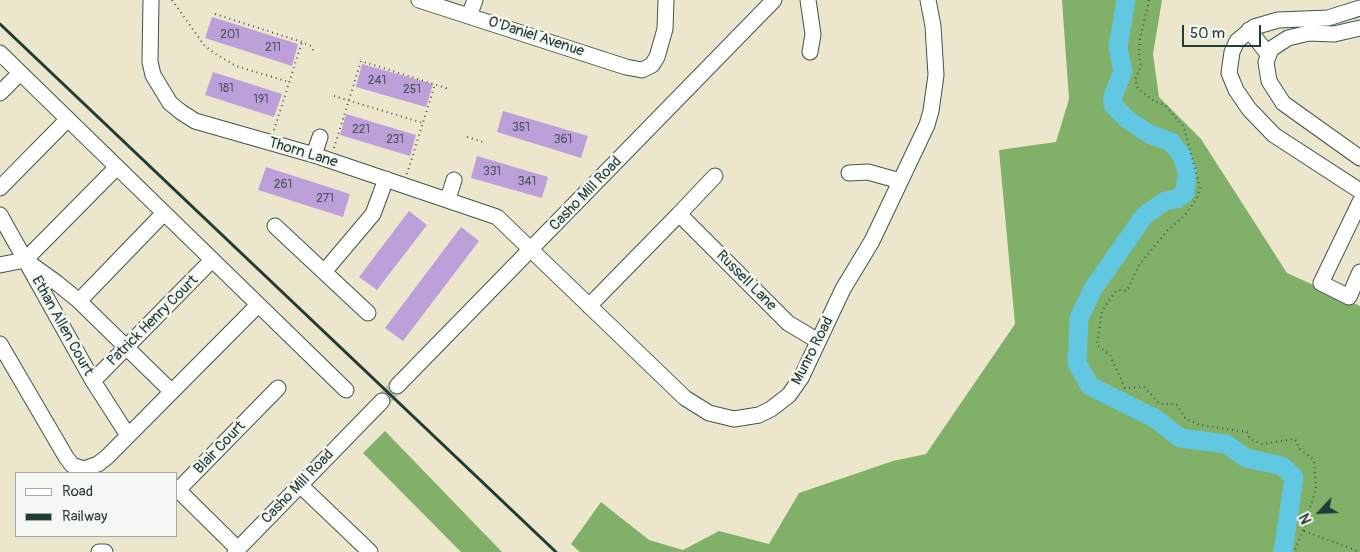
<!DOCTYPE html>
<html>
<head>
<meta charset="utf-8">
<style>
	body { margin:0 }
	#map { position:relative; width:1360px; height:552px; overflow:hidden; background:#ece7cc; font-family:Pangolin,sans-serif }
	canvas { display:block }
	.legend { position:absolute; left:15px; top:472px; width:162px; height:65px; box-sizing:border-box; background:#f6f6f2; border:1px solid #a0aca6; margin:0; padding:6px 9px; list-style:none; font-size:15px; color:#1f3d34 }
	.legend li { display:flex; align-items:center; gap:10px; height:25px }
	.legend b { width:25px; border:1px solid #a0aca6 }
	.north { position:absolute; left:1295px; top:487px; width:50px; height:50px; -webkit-text-stroke:4px #f6f6f2; paint-order:stroke; rotate:245deg; font-size:14px; font-weight:700; line-height:20px; text-align:center; color:#1f3d34 }
	.north::after { content:''; display:block; margin:auto; width:18px; height:22px; background:#1f3d34; clip-path:polygon(50% 0,100% 100%,50% 72%,0 100%) }
	.scale { position:absolute; left:1182px; top:25px; width:79px; height:22px; box-sizing:border-box; border:2px solid #1f3d34; border-top:0; padding-left:6px; font-size:15px; line-height:18px; white-space:nowrap; color:#1f3d34; -webkit-text-stroke:4px #f6f6f2; paint-order:stroke }
</style>
</head>
<body>
<div id="map">
<canvas width="1360" height="552"></canvas>
<ul class="legend">
<li><b style="height:6px;background:#fff"></b>Road</li>
<li><b style="height:6px;background:#1f3d34"></b>Railway</li>
</ul>
<div class="north">N</div>
<div class="scale">50 m</div>
</div>
<script>
const ctx = document.querySelector('canvas').getContext('2d');
ctx.lineJoin = 'round';
function fill(path, color) { ctx.fillStyle = color; ctx.fill(path, 'evenodd'); }
const toPath = rows => new Path2D(rows.map(r => 'M' + r).join(''));
function trace(path, color, width, dash) { ctx.strokeStyle = color; ctx.lineWidth = width; ctx.lineCap = dash ? 'butt' : 'round'; ctx.setLineDash(dash || []); ctx.stroke(path); }
function label(font, color, halo, rows, align = 'center') {
  ctx.font = font + ' Pangolin,sans-serif'; ctx.lineWidth = 5; ctx.setLineDash([]); ctx.textBaseline = 'middle'; ctx.strokeStyle = halo; ctx.fillStyle = color; for (const [text, x, y, turn = 0] of rows) {
    ctx.save(); ctx.translate(x, y); ctx.rotate((+turn || 0) * Math.PI / 180); ctx.textAlign = isNaN(turn) ? turn : align; if (halo) ctx.strokeText(text, 0, 0); ctx.fillText(text, 0, 0); ctx.restore();
  }
}
fill(toPath([
	[1062,0,1162,0,1153,54,1159,97,1201,139,1287,273,1360,306,1360,552,580,552,571,544,601,502,649,540,683,550,719,531,769,544,799,493,893,461,926,454,1015,324,999,150,1056,142,1069,99],
	[385,431,502,552,461,552,363,453]
]), '#81b068');
trace(toPath([
	[1126,0,1118,47,1123,71,1113,96,1113,105,1127,119,1149,134,1171,142,1182,156,1187,172,1185,193,1176,199,1165,201,1144,216,1093,289,1079,318,1077,363,1090,386,1156,419,1180,438,1226,444,1246,458,1282,466,1294,477,1283,552]
]), '#62c7e0', 19);
fill(toPath([
	[212,17,298,44,292,66,205,38],
	[362,64,433,84,426,107,356,87],
	[213,72,282,94,274,117,205,95],
	[503,111,588,136,581,158,497,132],
	[346,114,416,135,410,156,340,135],
	[477,156,548,177,542,198,471,178],
	[266,167,350,194,343,217,258,190],
	[409,211,427,225,377,290,359,277],
	[461,227,479,241,403,341,385,328]
]), '#bd9fd9');
trace(toPath([
	[382,401,397,386]
]), '#c3c5ae', 15, [15, 8]);
const minor = toPath([
	[151,0,150,62,153,75,170,103,181,112,195,121,314,155,497,217,685,398,709,413,734,419,759,415,771,409,789,395,801,378,843,289,872,241,927,125,931,111,936,75,933,26,928,0],
	[419,0,626,67,642,70,652,65,657,57,665,29,666,0],
	[808,0,813,34,810,52],
	[1360,8,1328,18,1278,20,1254,27,1237,41,1232,52,1229,73,1236,90,1249,109,1274,135,1360,191],
	[469,16,475,0],
	[1360,28,1334,34,1309,33,1288,38,1271,49,1266,62,1269,81,1283,103,1360,158],
	[1249,30,1268,54],
	[0,53,346,390],
	[0,93,20,73],
	[314,155,320,137],
	[849,173,868,172,900,181],
	[0,188,68,119],
	[448,199,454,180],
	[1360,202,1321,283,1349,297,1360,272],
	[679,214,715,176],
	[0,215,93,381,127,434],
	[275,226,368,313],
	[25,260,117,167],
	[0,265,25,260,57,283,79,301,171,391],
	[324,272,373,214,386,179],
	[79,301,164,213],
	[589,306,679,214,788,323,818,341],
	[0,344,66,457,72,465,84,469,98,464,107,457,258,305],
	[93,381,212,260],
	[397,386,774,0],
	[300,485,370,552],
	[238,549,178,490,278,388],
	[99,552,105,552],
	[235,552,382,401]
]);
trace(minor, '#3e564b', 17);
trace(toPath([
	[172,0,204,45,214,53,236,66,289,82],
	[1149,0,1140,39,1139,57,1141,66,1135,80,1138,89,1154,101,1165,105,1184,127,1200,188,1197,198,1185,215,1168,230,1139,265,1129,287,1126,291,1119,290,1115,292,1102,311,1097,345,1110,355,1125,388,1144,387,1160,404,1176,404,1186,419,1200,425,1247,432,1250,439,1262,444,1295,439,1300,449,1314,460,1316,488,1305,526,1294,552],
	[215,14,302,42,311,46,315,54],
	[334,96,423,123],
	[274,130,302,42],
	[467,137,483,142],
	[334,148,361,61,446,88,446,91],
	[407,174,435,84],
	[1304,531,1360,552]
]), '#3e564b', 2, [1, 4]);
trace(minor, '#fff', 15);
trace(toPath([
	[0,24,556,552]
]), '#1f3d34', 3);
label('12px', '#46565d', null, [
	["201",230,35],
	["211",273,48],
	["241",377,81],
	["181",226,89],
	["251",412,90],
	["191",261,100],
	["351",521,128],
	["221",361,130],
	["231",395,140],
	["361",563,140],
	["331",492,172],
	["341",527,182],
	["261",283,185],
	["271",325,199]
]);
label('15px', '#1f3d34', '#f6f6f2', [
	["O'Daniel Avenue",536,37,18],
	["Thorn Lane",303,153,17],
	["Casho Mill Road",586,194,-46],
	["Russell Lane",746,281,45],
	["Patrick Henry Court",153,321,-45],
	["Ethan Allen Court",62,326,61],
	["Munro Road",813,351,-63],
	["Blair Court",220,448,-46],
	["Casho Mill Road",298,487,-46]
]);
</script>
</body>
</html>
